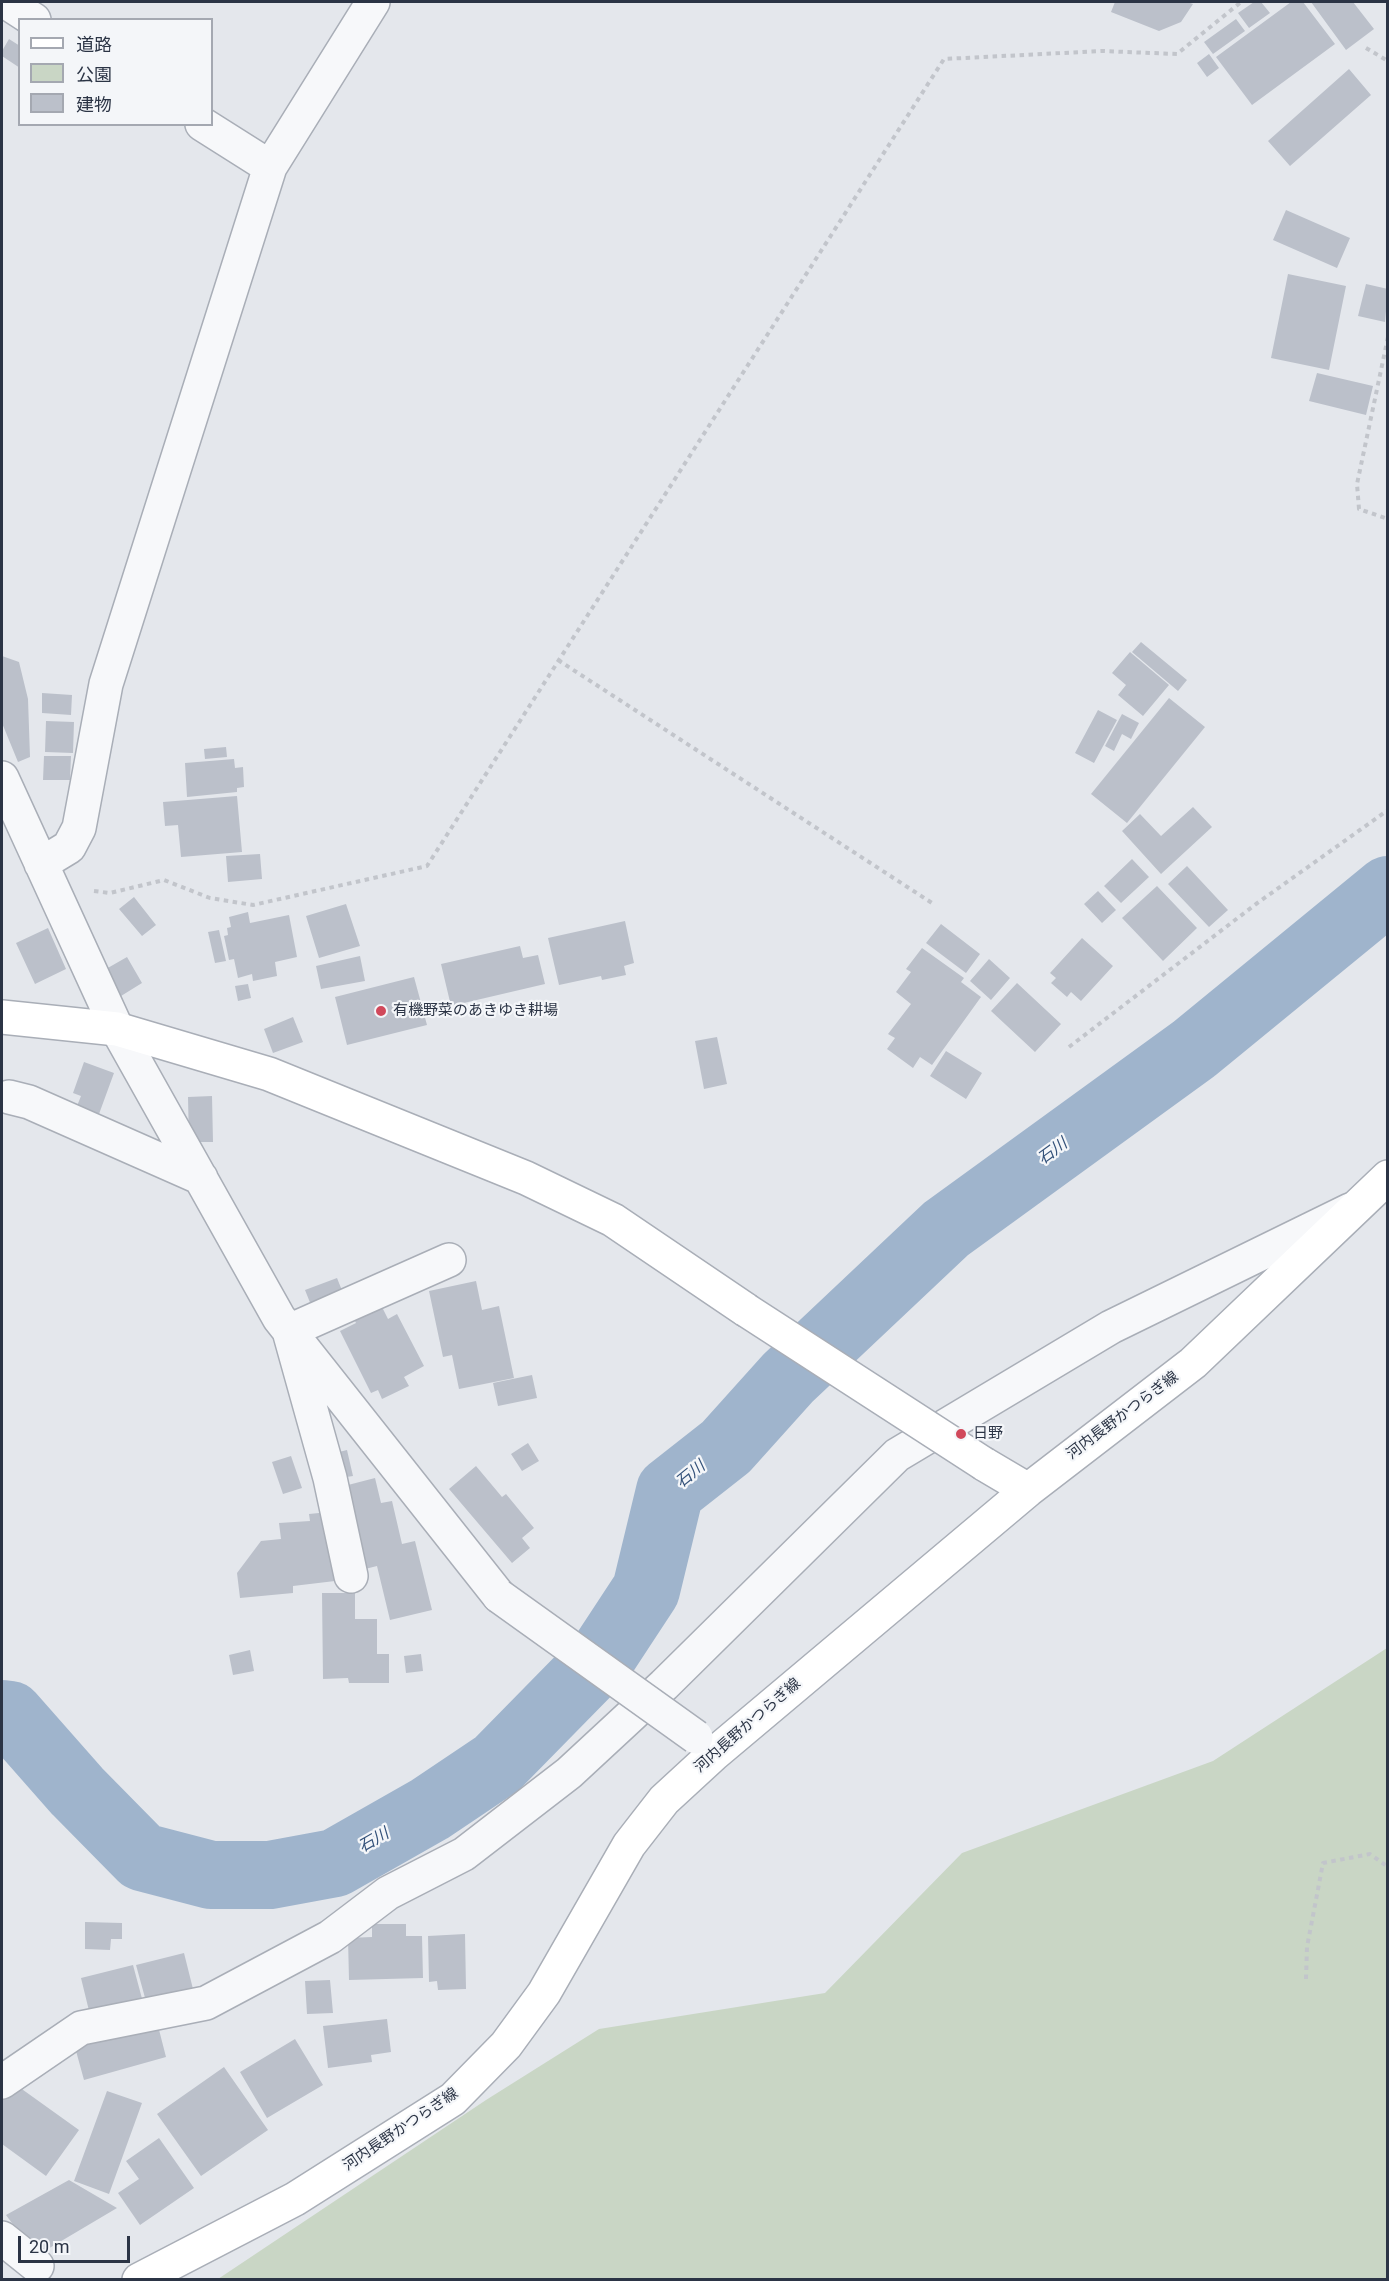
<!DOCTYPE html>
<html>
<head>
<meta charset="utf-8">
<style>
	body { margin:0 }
	#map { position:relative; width:1389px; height:2281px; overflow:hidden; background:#e4e7ec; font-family:Roboto,"Noto Sans JP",sans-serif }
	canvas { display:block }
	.frame { position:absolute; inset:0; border:3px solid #2b3445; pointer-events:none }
	.legend { position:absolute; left:18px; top:18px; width:195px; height:108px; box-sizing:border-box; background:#f4f6f9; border:2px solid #a4a8b1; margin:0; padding:8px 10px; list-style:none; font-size:18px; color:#2b3445 }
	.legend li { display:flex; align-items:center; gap:12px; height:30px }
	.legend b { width:30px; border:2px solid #a4a8b1 }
	.scale { position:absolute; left:18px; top:2236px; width:112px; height:27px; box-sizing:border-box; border:3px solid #2b3445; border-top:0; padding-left:8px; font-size:18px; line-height:21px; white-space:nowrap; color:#2b3445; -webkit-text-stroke:4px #f4f6f9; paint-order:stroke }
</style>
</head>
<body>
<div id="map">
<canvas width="1389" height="2281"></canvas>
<div class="frame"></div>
<ul class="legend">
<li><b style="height:8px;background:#fff"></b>道路</li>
<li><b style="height:16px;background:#c9d6c5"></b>公園</li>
<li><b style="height:16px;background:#bbc0ca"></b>建物</li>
</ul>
<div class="scale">20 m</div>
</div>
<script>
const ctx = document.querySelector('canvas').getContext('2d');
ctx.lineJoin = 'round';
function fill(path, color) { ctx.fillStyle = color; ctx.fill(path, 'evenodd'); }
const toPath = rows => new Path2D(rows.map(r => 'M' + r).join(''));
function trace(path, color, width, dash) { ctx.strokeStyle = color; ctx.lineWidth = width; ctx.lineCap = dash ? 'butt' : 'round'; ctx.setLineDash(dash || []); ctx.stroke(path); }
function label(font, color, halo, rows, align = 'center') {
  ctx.font = font + ' Roboto,"Noto Sans JP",sans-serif'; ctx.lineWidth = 4.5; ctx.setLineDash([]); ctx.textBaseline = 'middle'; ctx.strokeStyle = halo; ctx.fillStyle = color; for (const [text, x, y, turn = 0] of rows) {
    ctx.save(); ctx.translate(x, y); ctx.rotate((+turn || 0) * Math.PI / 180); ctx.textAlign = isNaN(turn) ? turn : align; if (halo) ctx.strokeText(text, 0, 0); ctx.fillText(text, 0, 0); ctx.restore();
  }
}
fill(toPath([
	[1387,1648,1387,2279,218,2279,486,2100,599,2029,825,1993,962,1853,1213,1761]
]), '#c9d6c5');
trace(toPath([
	[2,1714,10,1715,77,1791,142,1857,211,1875,270,1875,335,1863,430,1809,497,1764,602,1657,646,1590,670,1491,726,1447,788,1378,946,1229,1194,1049,1388,890]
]), '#9fb4cc', 68);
fill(toPath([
	[1115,2,1187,2,1193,4,1181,22,1159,31,1111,12],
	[1254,2,1261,2,1270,13,1249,28,1238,13],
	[1291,2,1303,2,1335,44,1252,105,1216,57],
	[1311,2,1353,2,1374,29,1346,50],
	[1236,19,1245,31,1213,54,1204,42],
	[9,39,20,46,20,68,2,56,2,51],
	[1209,54,1219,68,1207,77,1197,63],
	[1349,69,1371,95,1290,166,1268,141],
	[1286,210,1350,238,1337,268,1273,240],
	[1288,274,1346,286,1329,370,1271,358],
	[1366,284,1388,289,1385,322,1358,316],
	[1317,373,1373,386,1366,415,1309,401],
	[1141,642,1187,680,1178,691,1132,652],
	[1130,652,1169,685,1143,716,1118,695,1126,685,1112,673],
	[2,656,19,662,28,699,30,757,18,762,2,723],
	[42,693,72,695,71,715,42,713],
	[1169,698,1205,727,1127,823,1091,794],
	[1098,710,1117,720,1094,763,1075,753],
	[1122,714,1139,723,1131,739,1122,734,1114,751,1105,746],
	[46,721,74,722,73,753,45,752],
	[226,747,227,757,205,759,204,749],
	[44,756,71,756,70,780,43,780],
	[234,759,235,768,243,767,244,787,237,788,237,792,187,797,185,763],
	[237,796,242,852,181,857,178,825,165,826,163,802],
	[1193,807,1212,827,1161,874,1122,831,1140,814,1161,836],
	[260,854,262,879,228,882,226,856],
	[1132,859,1149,877,1121,903,1104,886],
	[1187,866,1228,910,1209,927,1168,884],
	[1157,886,1197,928,1163,961,1122,918],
	[1098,891,1116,910,1102,923,1084,904],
	[134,897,156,925,142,936,119,909],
	[346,904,360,946,319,958,306,916],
	[248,912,250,923,289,915,297,957,275,962,277,976,253,981,252,974,238,978,234,959,229,960,224,936,228,935,227,928,231,927,229,917],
	[625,921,634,963,624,966,626,975,602,980,601,976,559,985,548,938],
	[941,924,980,954,966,973,926,943],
	[48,928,66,969,35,984,16,943],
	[219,930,226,961,215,963,208,932],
	[1082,938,1113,966,1081,1001,1071,992,1067,997,1051,983,1056,978,1050,973],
	[520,946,523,958,538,955,545,984,451,1006,441,964],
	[922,948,964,978,961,982,981,997,932,1065,920,1057,913,1068,887,1049,895,1038,888,1034,911,1004,896,992,911,972,906,969],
	[360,956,365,981,321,989,316,966],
	[127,957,142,983,121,996,106,969],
	[989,959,1010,978,991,1000,970,981],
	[414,977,427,1025,347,1045,335,997],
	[1017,983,1061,1024,1035,1052,991,1011],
	[248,984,251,998,238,1001,235,986],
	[293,1017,303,1042,273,1053,264,1029],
	[717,1037,727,1084,704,1089,695,1041],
	[946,1051,982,1073,966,1099,930,1076],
	[84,1062,114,1073,99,1114,77,1106,81,1096,73,1093],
	[212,1096,213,1142,189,1142,188,1097],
	[337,1278,343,1293,311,1305,305,1290],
	[476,1281,482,1310,499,1306,514,1378,459,1389,452,1355,443,1357,429,1291],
	[379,1301,388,1319,397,1314,424,1366,404,1377,409,1386,382,1399,378,1390,371,1393,340,1331,356,1323,352,1315],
	[532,1375,537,1398,498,1406,493,1383],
	[528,1443,539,1461,522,1471,511,1454],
	[347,1450,353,1476,340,1478,335,1453],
	[291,1456,302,1488,283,1494,272,1462],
	[476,1466,502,1497,506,1494,534,1528,522,1538,530,1548,512,1563,449,1489],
	[375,1478,381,1503,392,1501,402,1544,415,1541,432,1610,390,1620,377,1566,365,1569,351,1512,355,1511,348,1485],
	[329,1512,335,1581,293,1586,293,1593,240,1598,237,1573,261,1541,281,1539,279,1523,310,1521,309,1514],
	[322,1593,355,1593,355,1619,377,1619,377,1654,389,1654,389,1683,349,1683,348,1678,323,1679],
	[250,1650,254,1671,233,1675,229,1655],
	[421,1654,423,1671,406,1673,404,1656],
	[85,1922,122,1923,122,1939,111,1939,110,1950,85,1949],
	[372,1924,406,1924,406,1936,422,1936,423,1978,349,1980,348,1938,372,1937],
	[465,1934,466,1989,438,1990,437,1981,429,1982,428,1936],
	[184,1953,194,1993,147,2005,136,1965],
	[133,1965,144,2006,91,2019,81,1978],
	[330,1980,333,2013,307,2014,305,1981],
	[156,2018,166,2057,84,2080,73,2040],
	[387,2019,391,2052,371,2055,372,2062,328,2068,323,2026],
	[295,2039,323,2085,267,2118,240,2072],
	[224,2067,268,2130,201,2176,157,2114],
	[12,2082,79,2130,46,2176,2,2144,2,2096],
	[107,2091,142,2103,109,2194,74,2181],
	[159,2138,194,2188,140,2225,118,2193,139,2179,126,2161],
	[69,2180,117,2208,36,2256,6,2215]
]), '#bbc0ca');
const street = toPath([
	[6,2,34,20],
	[202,124,270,167],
	[2,778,117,1029,279,1318,499,1596],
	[41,864,69,847,79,828,106,684,270,167,373,2],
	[9,1097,29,1102,201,1178],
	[351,1576,330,1478,289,1331,449,1260],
	[2,2082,81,2028,206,2003,330,1937,388,1893,464,1854,569,1773,664,1685,897,1455,1111,1327,1350,1210],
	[2,2238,37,2266]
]);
const secondary = toPath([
	[2,1017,117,1029,269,1074,526,1178,613,1220,746,1310],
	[984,1464,1028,1490],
	[139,2280,295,2199,453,2099,506,2045,544,1993,629,1845,664,1800,714,1754,1028,1490,1193,1363,1388,1177]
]);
trace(street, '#a9aeb7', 36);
trace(secondary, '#a9aeb7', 36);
trace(toPath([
	[1366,48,1388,61],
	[1388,337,1357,484,1359,509,1388,519],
	[558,660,932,903],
	[94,891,110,893,164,880,210,898,253,905,427,866,944,59,1102,51,1177,54,1241,2],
	[1069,1047,1256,904,1388,810],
	[1306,1979,1307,1947,1323,1863,1370,1854,1388,1867]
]), '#c2c5cb', 4, [4.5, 4.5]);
trace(street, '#f7f8fa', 33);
trace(secondary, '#fff', 33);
const streetBridge = toPath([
	[499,1596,696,1737]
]);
const secondaryBridge = toPath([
	[746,1310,984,1464]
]);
trace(streetBridge, '#a9aeb7', 36, []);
trace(secondaryBridge, '#a9aeb7', 36, []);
trace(streetBridge, '#f7f8fa', 33);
trace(secondaryBridge, '#fff', 33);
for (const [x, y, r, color] of [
	[381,1011,6,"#d1495b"],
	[961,1434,6,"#d1495b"]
]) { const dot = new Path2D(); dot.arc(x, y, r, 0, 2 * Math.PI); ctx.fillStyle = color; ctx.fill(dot); trace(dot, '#f4f6f9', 2); }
label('15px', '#2b3445', '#f4f6f9', [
	["有機野菜のあきゆき耕場",393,1011],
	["日野",973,1434]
], 'left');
label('15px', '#2b3445', '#f4f6f9', [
	["河内長野かつらぎ線",1123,1416,-37],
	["河内長野かつらぎ線",748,1726,-41],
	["河内長野かつらぎ線",401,2130,-34]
]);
label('italic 16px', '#34527a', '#f4f6f9', [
	["石川",1053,1152,-36],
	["石川",691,1475,-39],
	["石川",374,1841,-30]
]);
</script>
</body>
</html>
